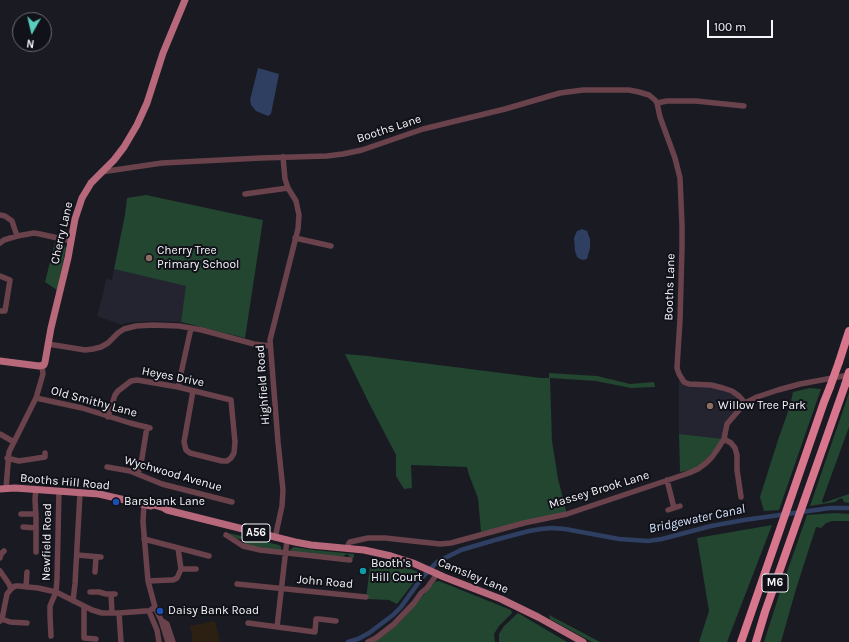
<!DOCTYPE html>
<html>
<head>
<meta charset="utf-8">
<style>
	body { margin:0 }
	#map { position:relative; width:849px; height:642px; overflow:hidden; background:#1a1a22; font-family:Karla,sans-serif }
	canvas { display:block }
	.north { position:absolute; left:12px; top:12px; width:40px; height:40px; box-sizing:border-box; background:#111119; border:1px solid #6c6c73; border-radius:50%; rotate:188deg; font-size:11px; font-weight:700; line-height:16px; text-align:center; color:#f4f4f9 }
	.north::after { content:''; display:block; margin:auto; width:14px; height:18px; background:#59cebf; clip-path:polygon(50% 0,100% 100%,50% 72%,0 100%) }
	.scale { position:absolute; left:707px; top:20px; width:66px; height:18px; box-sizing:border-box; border:2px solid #f4f4f9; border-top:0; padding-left:5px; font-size:12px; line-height:14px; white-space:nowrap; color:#f4f4f9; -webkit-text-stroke:3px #111119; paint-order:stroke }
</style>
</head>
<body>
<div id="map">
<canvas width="849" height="642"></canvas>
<div class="north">N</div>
<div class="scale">100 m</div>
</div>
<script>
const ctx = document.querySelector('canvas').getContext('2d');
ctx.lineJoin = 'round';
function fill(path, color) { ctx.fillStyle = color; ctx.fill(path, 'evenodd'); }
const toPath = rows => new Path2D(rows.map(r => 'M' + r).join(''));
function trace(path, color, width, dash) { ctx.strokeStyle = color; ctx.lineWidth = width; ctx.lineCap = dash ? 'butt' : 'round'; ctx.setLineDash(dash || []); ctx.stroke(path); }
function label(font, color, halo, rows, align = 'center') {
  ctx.font = font + ' Karla,sans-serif'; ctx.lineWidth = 4; ctx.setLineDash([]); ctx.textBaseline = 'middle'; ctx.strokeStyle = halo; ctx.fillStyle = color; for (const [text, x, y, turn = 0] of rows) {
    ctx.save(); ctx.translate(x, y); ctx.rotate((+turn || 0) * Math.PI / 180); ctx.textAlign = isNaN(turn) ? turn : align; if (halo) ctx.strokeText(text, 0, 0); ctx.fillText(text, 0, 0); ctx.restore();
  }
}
fill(toPath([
	[146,195,187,286,181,322,153,321,134,322,125,323,122,325,97,316,103,294,106,279,112,280,125,215,127,198],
	[679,374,684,382,723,388,745,403,727,424,724,439,679,434]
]), '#242431');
fill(toPath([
	[215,621,220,642,193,642,190,626]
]), '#2c2012');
fill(toPath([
	[146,195,263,220,245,338,181,322,186,286,114,269,125,215,127,198],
	[55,242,64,245,66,248,57,290,45,282],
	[345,354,367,356,541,378,549,378,549,373,597,376,630,384,654,382,655,387,631,388,596,381,550,378,552,441,558,479,567,514,481,532,478,498,469,475,467,467,411,465,412,488,404,489,396,476,396,455,370,405],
	[810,388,821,389,779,510,764,511,760,497,778,440,790,406,793,392],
	[849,393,849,427,822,501,823,503,849,494,849,503,844,502,842,498,839,499,835,502,810,506],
	[679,434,724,439,698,469,680,472],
	[835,513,849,514,849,521,832,521,826,523,821,528,816,527,796,589,781,642,764,642,781,589,807,515],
	[772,525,727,642,699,642,709,611,697,538],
	[224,532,279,545,281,547,281,551,246,545,244,543,244,539,238,539],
	[294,547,314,550,354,554,354,558,352,558,349,557,349,555,346,554,344,556,341,557,290,552,291,549],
	[371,558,397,564,421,573,397,604,389,600,366,599],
	[439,581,511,610,512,613,499,626,494,634,495,642,374,642,389,631,399,623,435,582],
	[518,613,567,642,499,642,499,634,504,626],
	[549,615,600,642,592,642,550,619]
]), '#224630');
fill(toPath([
	[258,68,279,74,271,114,268,116,256,111,251,105,250,100],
	[582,229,587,231,590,239,590,248,587,259,583,260,580,259,577,257,575,251,574,238,577,231]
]), '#2e3f62');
trace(toPath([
	[348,642,358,639,369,633,393,615,401,607,421,579,437,562,461,550,495,540,529,531,541,529,552,528,565,529,619,539,648,541,662,539,711,526,744,520,830,508,849,508]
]), '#2e3f62', 4.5);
trace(toPath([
	[657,103,667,101,696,101,744,106],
	[101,172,162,163,261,158,327,156,343,154,362,150,423,129,505,109,560,93,583,90,629,90,639,92,649,95,655,100,657,103,660,117,675,158,680,178,682,225,682,247,680,320,678,351,677,368,679,374,684,382,689,384,711,385,723,388,732,391,739,396,745,403],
	[245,194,288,188],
	[0,215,5,216,12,221,17,236],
	[295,238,331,246],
	[0,243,4,240,17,236,34,233,40,234,71,241],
	[0,276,10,280,5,311,0,311],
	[48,344,85,350,93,349,101,347,108,343,118,333,124,329,136,326,153,325,179,326,202,330,254,344,270,346],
	[178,387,191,328],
	[36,398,82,408,130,423,150,428],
	[108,417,115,395,118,391,131,381,137,380,178,387,231,400,235,442,234,453,231,458,227,461,222,461,190,453,186,450,184,442,193,391],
	[0,434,14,442],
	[724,439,731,443,735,448,737,455,737,470,741,497],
	[7,458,19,461,45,457,45,453],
	[107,467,130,471,162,484,232,502],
	[138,474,142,458,147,427],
	[667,480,674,508],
	[6,488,9,452,36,398,43,374,42,366],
	[144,504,143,522,148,581,155,607,161,620,168,642],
	[668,510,680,506],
	[21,514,36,514],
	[23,527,36,528],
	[226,535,243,546,260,550,350,560],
	[275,538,282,506,283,490,278,442,270,340,298,229,299,215,296,201,288,188,285,179,283,157],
	[144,539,209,556],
	[347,548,349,543,350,542,368,538,385,538,440,544,451,543,524,523,567,514,689,473,698,469,706,463,712,457,717,450,724,439,727,424,745,403,757,397,778,390,800,384,849,375],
	[36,552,36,518,35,499,36,489],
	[77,555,101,557],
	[0,558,1,554,4,551],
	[181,569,196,569],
	[0,571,9,584,11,589],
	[95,572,96,557],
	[148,581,170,580,173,580,177,578,181,569,178,548],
	[237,584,366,597],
	[26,587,27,572],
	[90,592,99,592,106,594,115,594],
	[111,594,112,613],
	[73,601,75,584,80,493],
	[84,607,84,638,96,639],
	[149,611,157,630,159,642],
	[119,613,121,642],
	[2,619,10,622,27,623],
	[161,620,167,624,173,642],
	[0,621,2,619,7,594,11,589,15,586,19,586,38,588,56,592,92,610,102,613,119,613,145,611,149,611,155,607],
	[248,623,315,632,316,619,319,619,336,621],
	[277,627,287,540],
	[51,636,50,616,50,606,56,592,57,579,59,491],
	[368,642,376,638,394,624,414,603,421,593,427,588,437,574]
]), '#6a424b', 5.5);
trace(toPath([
	[0,361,39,366,44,365,45,362,51,328,68,258,75,219,82,198,91,183,114,160,124,147,137,125,147,103,163,53,185,0],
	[0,489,15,488,99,494,151,506,154,505,164,508,167,510,295,542,311,545,364,550,391,556,413,563,444,577,501,599,538,617,583,642]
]), '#b8687b', 7);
trace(toPath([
	[839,362,849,331],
	[741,642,824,402,830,387],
	[756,642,765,612,845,385]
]), '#d8768e', 8);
trace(toPath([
	[845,385,849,372],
	[830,387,839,362]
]), '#d8768e', 8);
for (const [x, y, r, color] of [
	[149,258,4,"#8d6e63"],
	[710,406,4,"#8d6e63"],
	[116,502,4,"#1a4fb4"],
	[363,571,4,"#0f9aa8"],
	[160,611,4,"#1a4fb4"]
]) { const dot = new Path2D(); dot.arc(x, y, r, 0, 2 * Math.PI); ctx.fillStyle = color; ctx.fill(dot); trace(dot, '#111119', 1.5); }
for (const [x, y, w] of [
	[256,533,28],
	[775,583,26]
]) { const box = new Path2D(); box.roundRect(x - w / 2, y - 9, w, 18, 3); ctx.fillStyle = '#111119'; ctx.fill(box); trace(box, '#f4f4f9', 1); }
label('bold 11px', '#f4f4f9', null, [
	["A56",256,533],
	["M6",775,583]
]);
label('12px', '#f4f4f9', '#111119', [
	["Booths Lane",389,129,-18],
	["Cherry Lane",62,233,-77],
	["Booths Lane",670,287,-88],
	["Heyes Drive",173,377,11],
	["Highfield Road",263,385,-94],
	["Old Smithy Lane",94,402,15],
	["Wychwood Avenue",173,474,16],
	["Booths Hill Road",65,482,5],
	["Massey Brook Lane",599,490,-17],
	["Newfield Road",47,542,-89],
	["Camsley Lane",473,576,22],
	["John Road",325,582,5]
]);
label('12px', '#f4f4f9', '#111119', [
	["Cherry Tree",157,251],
	["Primary School",157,265],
	["Willow Tree Park",718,406],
	["Barsbank Lane",124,502],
	["Booth's",371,564],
	["Hill Court",371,578],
	["Daisy Bank Road",168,611]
], 'left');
label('italic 13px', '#d5e3fc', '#111119', [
	["Bridgewater Canal",697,519,-12]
]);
</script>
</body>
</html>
